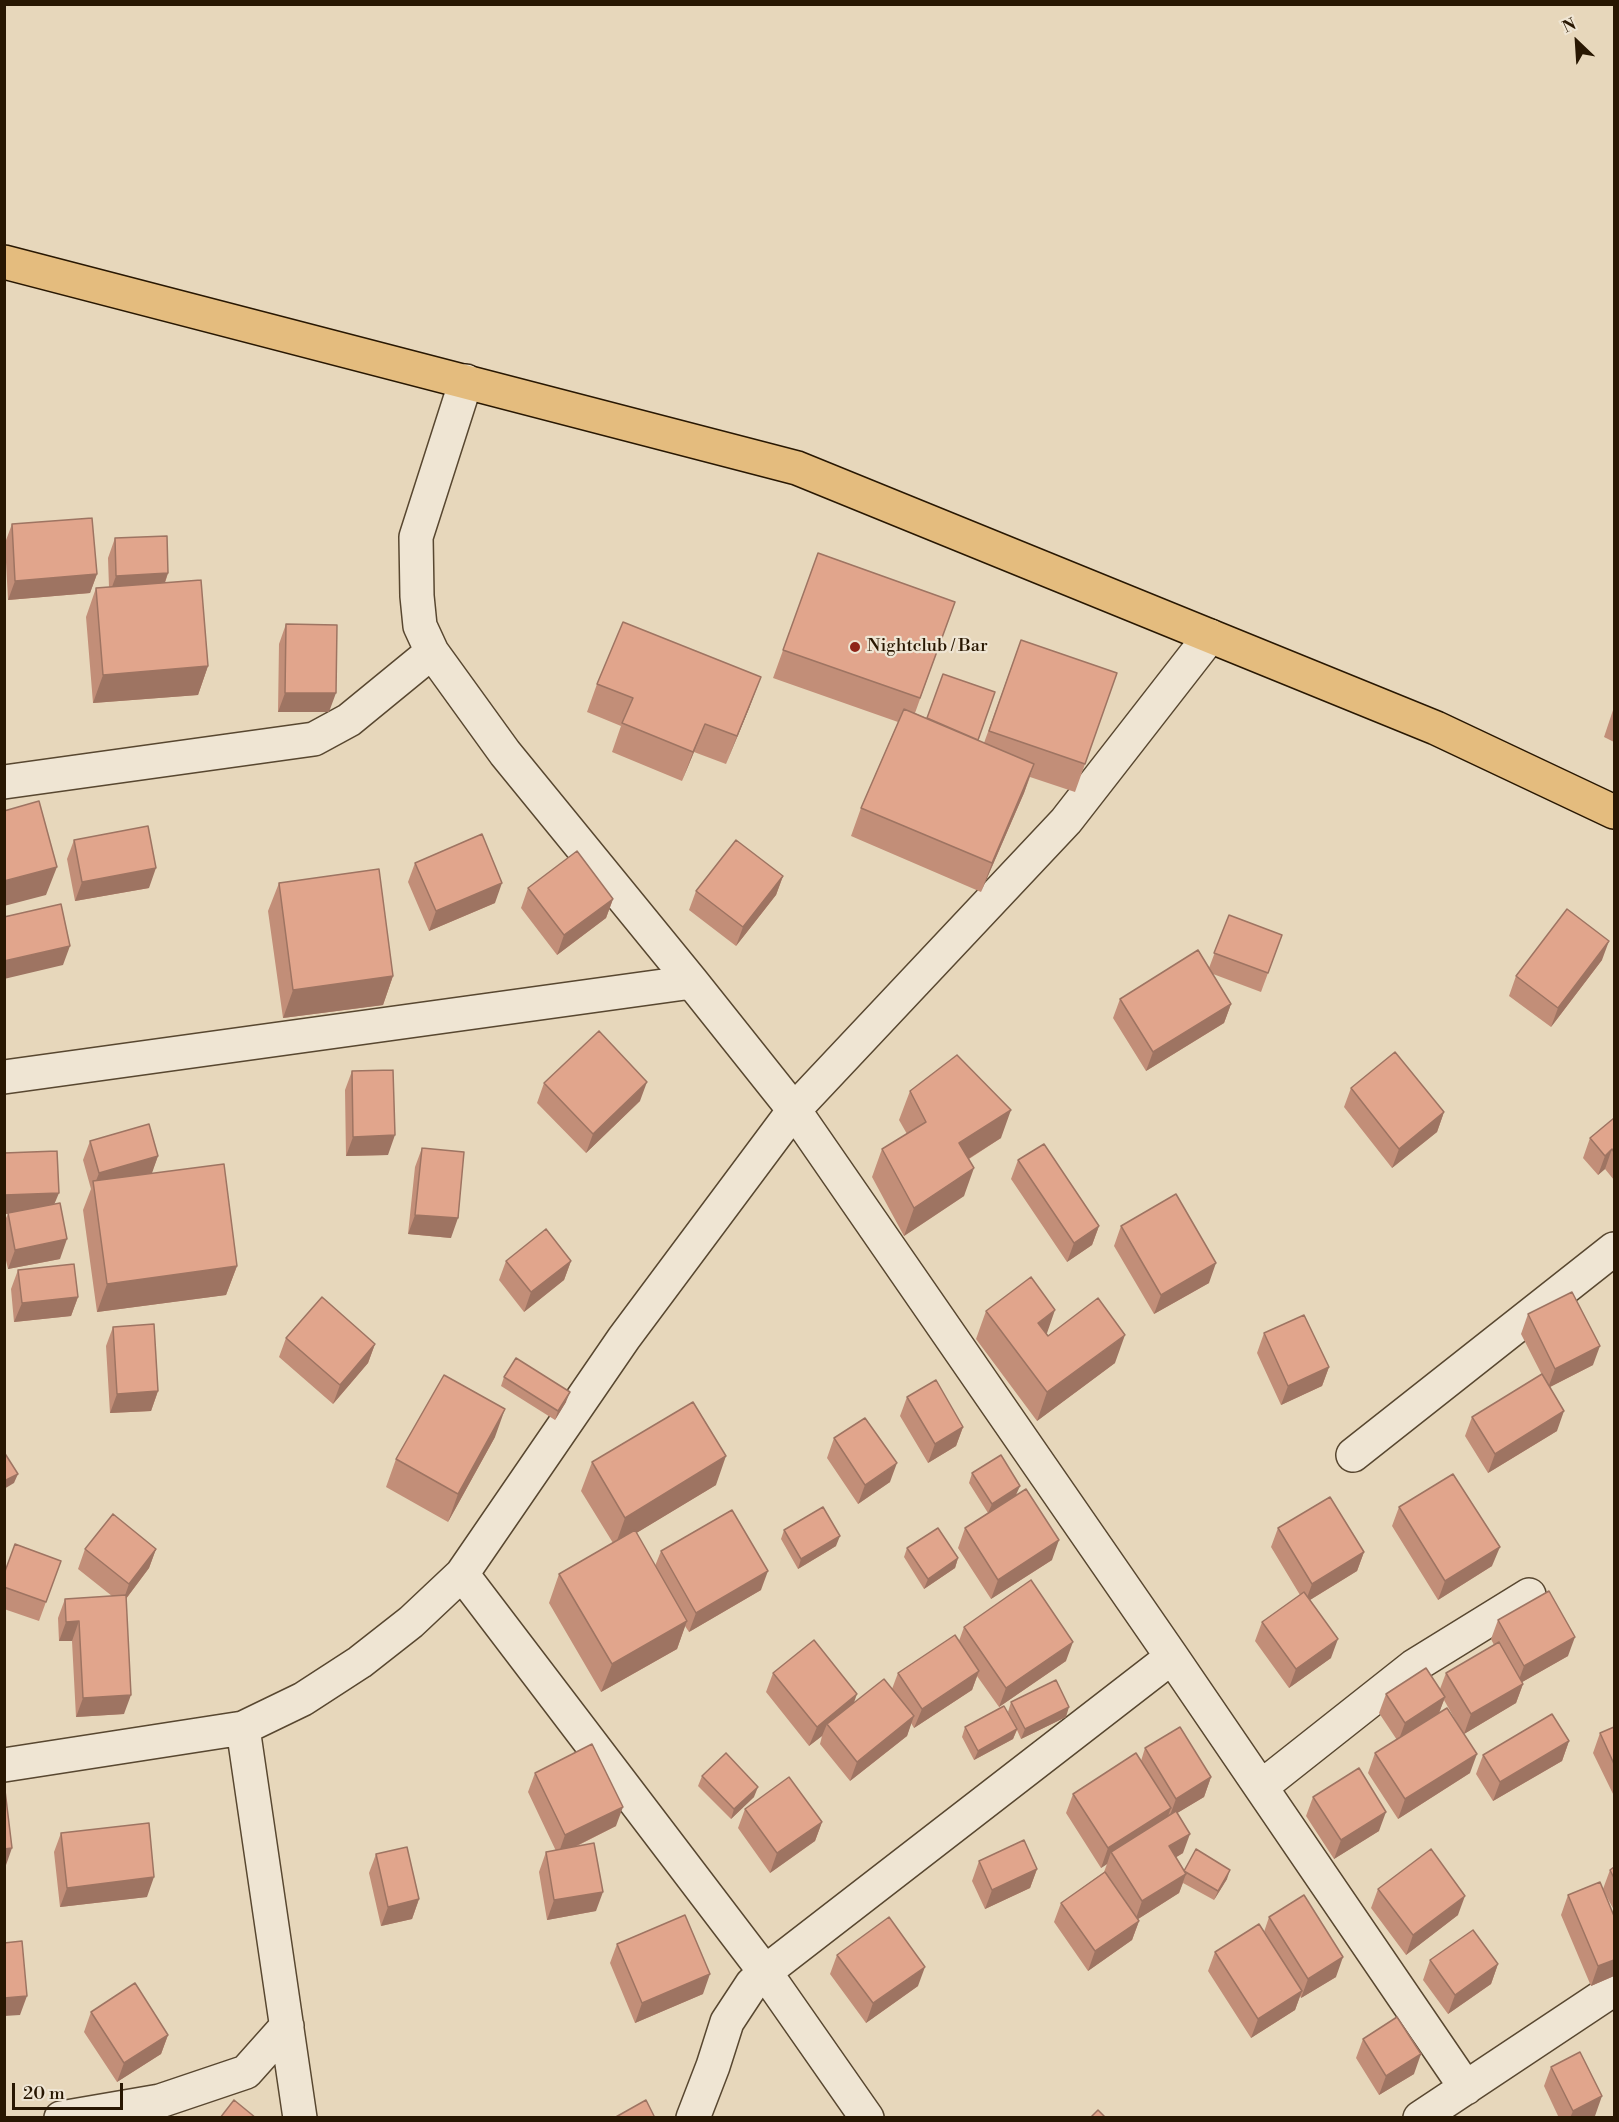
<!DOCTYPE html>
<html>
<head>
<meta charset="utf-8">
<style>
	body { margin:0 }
	#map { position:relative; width:1619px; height:2122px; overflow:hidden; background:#e7d7bb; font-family:"Libre Bodoni",serif }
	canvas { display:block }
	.frame { position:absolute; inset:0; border:6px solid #281702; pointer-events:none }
	.north { position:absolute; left:1547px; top:12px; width:60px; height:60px; -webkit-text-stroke:4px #efe5d3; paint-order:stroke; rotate:335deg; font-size:16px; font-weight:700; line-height:24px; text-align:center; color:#281702 }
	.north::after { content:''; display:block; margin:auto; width:21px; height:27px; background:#281702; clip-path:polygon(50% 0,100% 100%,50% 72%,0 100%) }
	.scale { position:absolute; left:12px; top:2083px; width:111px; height:27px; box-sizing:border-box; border:3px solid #281702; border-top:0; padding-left:8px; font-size:18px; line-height:21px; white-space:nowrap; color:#281702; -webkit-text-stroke:4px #efe5d3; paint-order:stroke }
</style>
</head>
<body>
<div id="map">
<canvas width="1619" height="2122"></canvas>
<div class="frame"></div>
<div class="north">N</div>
<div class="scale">20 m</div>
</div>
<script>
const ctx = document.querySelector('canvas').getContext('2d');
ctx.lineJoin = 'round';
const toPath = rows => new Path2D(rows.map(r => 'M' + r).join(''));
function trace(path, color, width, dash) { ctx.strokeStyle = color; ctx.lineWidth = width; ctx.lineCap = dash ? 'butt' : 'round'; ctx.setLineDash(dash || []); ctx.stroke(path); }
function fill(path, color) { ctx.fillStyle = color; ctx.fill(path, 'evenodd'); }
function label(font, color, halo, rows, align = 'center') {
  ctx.font = font + ' "Libre Bodoni",serif'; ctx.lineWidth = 4.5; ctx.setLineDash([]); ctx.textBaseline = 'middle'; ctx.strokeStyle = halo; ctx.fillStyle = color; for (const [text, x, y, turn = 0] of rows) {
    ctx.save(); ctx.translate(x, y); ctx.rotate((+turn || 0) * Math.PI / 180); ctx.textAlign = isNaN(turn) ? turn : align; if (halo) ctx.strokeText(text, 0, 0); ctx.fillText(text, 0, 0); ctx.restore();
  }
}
const street = toPath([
	[466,381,416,537,417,596,420,626,432,652,505,753,692,982,794,1110,1172,1657,1466,2088],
	[4,782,314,739,349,720,432,652],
	[4,1077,692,982],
	[1353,1455,1614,1249],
	[462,1574,765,1972,867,2118],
	[243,1728,300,2118],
	[4,1765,243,1728,303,1699,360,1662,411,1622,462,1574,624,1338,794,1110,1066,821,1210,636],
	[1261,1787,1414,1666,1529,1595],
	[61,2118,160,2101,246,2072,287,2026],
	[693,2118,713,2066,727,2022,752,1984,765,1972,1172,1657],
	[1420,2118,1614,1989]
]);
const primary = toPath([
	[4,262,797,468,1436,728,1614,812]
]);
trace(street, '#584730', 36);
trace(primary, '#281702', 36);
trace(street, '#efe5d3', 33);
trace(primary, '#e4bc7e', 33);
fill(toPath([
	[12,524,97,574,90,593,8,600,5,543],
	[115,538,168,573,165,583,208,666,198,695,93,703,86,617,96,588,109,587,108,558],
	[818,553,955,602,915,713,984,743,1021,640,1085,764,1075,792,1030,777,1024,793,981,892,851,836,861,808,898,722,773,678],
	[286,624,329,712,278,712,279,644],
	[597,684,750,706,726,764,694,752,682,781,612,752,621,726,587,712],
	[1614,707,1614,742,1604,737],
	[74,840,149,888,75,901,67,859],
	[415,863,495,903,429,931,408,882],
	[783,876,776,895,736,946,689,910,696,891],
	[279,883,393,976,383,1005,283,1018,268,911],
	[528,888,613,899,606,918,557,955,521,908],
	[1229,915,1282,935,1261,992,1213,974,1231,1004,1224,1023,1146,1071,1113,1018,1120,999,1209,968],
	[1602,960,1551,1027,1509,996,1516,976],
	[352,1071,388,1155,346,1156,345,1090],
	[544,1083,640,1101,586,1153,537,1103],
	[1351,1088,1444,1112,1437,1132,1392,1168,1344,1107],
	[910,1091,1001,1138,969,1159,964,1196,904,1236,872,1177,882,1149,907,1134,899,1120],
	[1614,1118,1614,1180,1605,1169,1598,1175,1583,1158,1590,1138],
	[90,1141,158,1156,151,1174,237,1266,226,1295,97,1312,83,1210,91,1189,83,1160],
	[422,1148,451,1238,408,1234,415,1167],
	[4,1153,54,1204,60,1259,8,1269,4,1252,4,1222,8,1214,4,1214],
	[1018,1160,1099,1226,1092,1245,1067,1262,1011,1179],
	[1121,1226,1209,1283,1154,1314,1114,1246],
	[506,1261,571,1261,564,1280,524,1312,499,1280],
	[18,1270,78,1297,71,1316,14,1322,11,1289],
	[986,1311,1046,1334,1048,1336,1115,1363,1037,1421,976,1339],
	[1528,1314,1593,1365,1550,1387,1557,1431,1488,1473,1465,1436,1472,1417,1542,1375,1521,1334],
	[113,1327,158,1391,151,1411,110,1413,106,1346],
	[1264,1333,1329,1367,1322,1386,1281,1405,1257,1353],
	[286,1338,375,1344,368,1363,333,1404,279,1357],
	[504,1377,566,1402,555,1420,501,1386],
	[907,1397,963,1427,956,1446,928,1463,900,1416],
	[495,1437,448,1522,386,1487,396,1459],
	[834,1438,890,1482,858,1504,827,1458],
	[592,1462,716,1485,636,1533,655,1566,661,1551,761,1590,689,1632,685,1626,677,1649,601,1692,549,1603,559,1574,613,1543,581,1491],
	[972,1473,1016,1495,1052,1560,991,1599,958,1548,965,1528,988,1513,969,1483],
	[1399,1507,1492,1566,1438,1600,1392,1526],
	[1278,1528,1364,1552,1357,1571,1310,1600,1331,1658,1289,1688,1255,1641,1262,1622,1300,1595,1271,1547],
	[784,1530,836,1546,798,1569,781,1539],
	[907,1548,958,1558,955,1568,924,1589,904,1557],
	[85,1549,156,1549,149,1568,126,1599,124,1714,76,1717,72,1641,59,1641,58,1618,65,1599,112,1596,78,1569],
	[61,1561,39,1621,4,1609,4,1574],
	[1498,1620,1568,1656,1522,1682,1523,1684,1516,1703,1464,1734,1470,1773,1398,1819,1368,1773,1375,1753,1397,1740,1379,1713,1386,1694,1440,1689,1446,1673,1494,1645,1491,1639],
	[1444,1700,1461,1730,1439,1712],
	[964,1627,1066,1661,999,1707,977,1676,972,1690,914,1728,911,1723,907,1736,850,1781,820,1744,822,1736,809,1746,766,1692,773,1673,855,1702,892,1689,898,1673,959,1641],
	[1011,1702,1066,1717,1021,1739,1017,1730,1013,1739,974,1760,962,1737,965,1727,1014,1724,1008,1712],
	[1614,1727,1614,1796,1593,1753,1600,1733],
	[1569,1741,1562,1761,1493,1801,1476,1774,1483,1755],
	[1145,1748,1211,1777,1204,1797,1177,1813,1183,1853,1176,1857,1184,1870,1227,1879,1214,1900,1183,1883,1179,1893,1138,1919,1139,1921,1132,1940,1088,1971,1054,1922,1061,1903,1104,1872,1107,1864,1101,1868,1066,1813,1073,1794,1141,1761],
	[535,1773,616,1826,573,1848,596,1911,547,1920,539,1872,546,1852,556,1851,528,1792],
	[702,1776,754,1797,731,1819,698,1786],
	[1313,1797,1379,1831,1334,1859,1306,1816],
	[745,1809,822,1822,815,1841,770,1873,738,1828],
	[61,1833,147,1897,60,1907,54,1852],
	[376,1854,419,1899,412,1919,381,1926,369,1873],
	[979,1861,1037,1869,1030,1888,985,1909,972,1881],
	[1614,1867,1614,1910,1604,1892,1614,1916,1614,1976,1591,1986,1561,1915,1568,1895,1603,1889,1610,1870],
	[1378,1889,1458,1915,1406,1955,1371,1908],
	[1269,1917,1336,1977,1301,1998,1300,1996,1295,2010,1251,2038,1208,1971,1215,1952,1264,1932],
	[617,1944,703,1994,635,2023,610,1963],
	[837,1955,918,1986,866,2023,830,1974],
	[1430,1960,1498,1964,1491,1984,1448,2014,1423,1980],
	[91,2012,168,2035,161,2054,117,2082,84,2032],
	[1363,2039,1414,2074,1379,2095,1356,2058],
	[1551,2067,1595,2116,1591,2118,1559,2118,1544,2086]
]), '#c28e78');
fill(toPath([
	[168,573,161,593,109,595,116,576],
	[97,574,90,593,8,600,15,581],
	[208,666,198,695,93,703,103,675],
	[761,677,750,706,726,764,737,736],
	[285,693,336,693,329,712,278,712],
	[705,724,694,752,682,781,693,752],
	[1034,764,1024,793,981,892,992,863],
	[57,867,46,895,4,906,4,881],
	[156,868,149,888,75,901,82,882],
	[783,876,776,895,736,946,743,927],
	[502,883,495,903,429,931,436,911],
	[613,899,606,918,557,955,564,935],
	[1609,941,1602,960,1551,1027,1558,1008],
	[70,946,63,965,4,979,4,961],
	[393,976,383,1005,283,1018,293,990],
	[1231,1004,1224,1023,1146,1071,1153,1052],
	[647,1082,640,1101,586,1153,593,1134],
	[1011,1110,1001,1138,949,1171,959,1143],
	[1444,1112,1437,1132,1392,1168,1399,1149],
	[395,1135,388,1155,346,1156,353,1137],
	[1612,1149,1605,1169,1598,1175,1605,1156],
	[158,1156,151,1176,94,1186,99,1173],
	[974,1168,964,1196,904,1236,914,1208],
	[59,1193,51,1212,4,1214,4,1195],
	[415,1215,458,1218,451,1238,408,1234],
	[1099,1226,1092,1245,1067,1262,1074,1243],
	[67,1239,60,1259,8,1269,15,1250],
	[571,1261,564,1280,524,1312,531,1292],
	[1216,1263,1209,1283,1154,1314,1161,1295],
	[237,1266,226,1295,97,1312,107,1284],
	[78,1297,71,1316,14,1322,22,1303],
	[1055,1310,1045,1339,1038,1323],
	[1125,1335,1115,1363,1037,1421,1047,1392],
	[375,1344,368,1363,333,1404,340,1385],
	[1600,1346,1593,1365,1548,1388,1555,1369],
	[1329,1367,1322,1386,1281,1405,1288,1386],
	[158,1391,151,1411,110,1413,117,1394],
	[570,1392,566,1402,555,1420,558,1411],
	[505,1409,495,1437,448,1522,458,1494],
	[1564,1411,1557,1431,1488,1473,1495,1454],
	[963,1427,956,1446,928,1463,935,1444],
	[726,1456,716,1485,615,1546,625,1518],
	[897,1463,890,1482,858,1504,865,1485],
	[18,1474,14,1483,4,1489,4,1481],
	[1020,1486,1016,1495,988,1513,992,1504],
	[840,1536,836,1546,798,1569,801,1559],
	[1059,1540,1052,1560,991,1599,998,1580],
	[1500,1547,1492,1566,1438,1600,1445,1581],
	[156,1549,149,1568,122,1604,129,1584],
	[1364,1552,1357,1571,1305,1603,1312,1584],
	[958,1558,955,1568,924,1589,928,1579],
	[768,1571,761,1590,689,1632,696,1613],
	[79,1621,72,1641,59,1641,66,1622],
	[687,1621,677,1649,601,1692,612,1664],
	[1575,1637,1568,1656,1517,1685,1524,1666],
	[1338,1639,1331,1658,1289,1688,1296,1669],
	[1073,1642,1066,1661,999,1707,1006,1688],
	[979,1671,972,1690,914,1728,922,1709],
	[1523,1684,1516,1703,1464,1734,1471,1714],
	[857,1694,850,1714,827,1724,822,1736,809,1746,817,1727],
	[131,1695,124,1714,76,1717,83,1698],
	[1445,1697,1438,1716,1398,1742,1405,1723],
	[1069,1707,1066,1717,1021,1739,1025,1729],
	[914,1716,907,1736,850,1781,857,1762],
	[1017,1729,1013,1739,974,1760,978,1751],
	[1569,1741,1562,1761,1493,1801,1500,1782],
	[1477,1754,1470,1773,1398,1819,1405,1799],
	[1211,1777,1204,1797,1169,1818,1176,1799],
	[758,1787,754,1797,731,1819,734,1809],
	[623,1807,616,1826,558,1855,565,1835],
	[1171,1808,1164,1827,1111,1852,1107,1864,1101,1868,1108,1848],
	[1386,1812,1379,1831,1334,1859,1341,1840],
	[822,1822,815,1841,770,1873,777,1853],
	[1190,1834,1183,1853,1162,1866,1169,1846],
	[12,1848,5,1868,4,1868,4,1849],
	[1037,1869,1030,1888,985,1909,992,1890],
	[1230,1870,1227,1879,1214,1900,1218,1891],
	[1186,1874,1179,1893,1135,1921,1142,1901],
	[154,1877,147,1897,60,1907,67,1888],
	[603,1892,596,1911,547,1920,554,1900],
	[1465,1896,1458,1915,1406,1955,1413,1935],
	[419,1899,412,1919,381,1926,388,1907],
	[1139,1921,1132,1940,1088,1971,1095,1951],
	[1343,1957,1336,1977,1301,1998,1308,1979],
	[1614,1960,1614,1976,1591,1986,1598,1966],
	[1498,1964,1491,1984,1448,2014,1455,1995],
	[925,1967,918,1986,866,2023,873,2003],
	[710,1974,703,1994,635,2023,642,2003],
	[1302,1991,1295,2010,1251,2038,1258,2019],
	[27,1996,20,2015,4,2016,4,1998],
	[168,2035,161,2054,117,2082,124,2063],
	[1421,2054,1414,2074,1379,2095,1386,2076],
	[1602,2096,1595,2116,1591,2118,1570,2118,1573,2111]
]), '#9e7462');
const building = toPath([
	[92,518,97,574,15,581,12,524,92,518],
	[167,536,168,573,116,576,115,538,167,536],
	[818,553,955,602,920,698,783,650,818,553],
	[201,580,208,666,103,675,96,588,201,580],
	[623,622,761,677,737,736,705,724,693,752,622,723,633,698,597,684,623,622],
	[286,624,337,625,336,693,285,693,286,624],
	[1021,640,1117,673,1085,764,989,731,1021,640],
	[943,674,995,692,978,740,927,718,943,674],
	[904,709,1034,764,992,863,861,808,904,709],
	[39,801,57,867,4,881,4,811,39,801],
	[148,826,156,868,82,882,74,840,148,826],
	[482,834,502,883,436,911,415,863,482,834],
	[736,840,783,876,743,927,696,891,736,840],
	[577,851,613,899,564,935,528,888,577,851],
	[379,869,393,976,293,990,279,883,379,869],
	[61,904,70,946,4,961,4,917,61,904],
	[1567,909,1609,941,1558,1008,1516,976,1567,909],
	[1229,915,1282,935,1268,973,1214,953,1229,915],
	[1198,950,1231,1004,1153,1052,1120,999,1198,950],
	[599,1031,647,1082,593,1134,544,1083,599,1031],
	[1395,1052,1444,1112,1399,1149,1351,1088,1395,1052],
	[957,1055,1011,1110,959,1143,974,1168,914,1208,882,1149,926,1122,910,1091,957,1055],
	[393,1070,395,1135,353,1137,352,1071,393,1070],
	[1614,1118,1614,1152,1612,1149,1605,1156,1590,1138,1614,1118],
	[149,1124,158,1156,99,1173,90,1141,149,1124],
	[1044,1144,1099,1226,1074,1243,1018,1160,1044,1144],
	[422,1148,464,1152,458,1218,415,1215,422,1148],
	[57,1151,59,1193,4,1195,4,1153,57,1151],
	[224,1164,237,1266,107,1284,93,1181,224,1164],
	[1176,1194,1216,1263,1161,1295,1121,1226,1176,1194],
	[60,1203,67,1239,15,1250,8,1213,60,1203],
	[546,1229,571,1261,531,1292,506,1261,546,1229],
	[74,1264,78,1297,22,1303,18,1270,74,1264],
	[1031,1277,1055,1310,1038,1323,1048,1336,1098,1298,1125,1335,1047,1392,986,1311,1031,1277],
	[1572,1292,1600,1346,1555,1369,1528,1314,1572,1292],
	[322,1297,375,1344,340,1385,286,1338,322,1297],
	[1304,1315,1329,1367,1288,1386,1264,1333,1304,1315],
	[154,1324,158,1391,117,1394,113,1327,154,1324],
	[516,1358,570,1392,558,1411,504,1377,516,1358],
	[1542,1374,1564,1411,1495,1454,1472,1417,1542,1374],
	[444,1375,505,1409,458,1494,396,1459,444,1375],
	[936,1380,963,1427,935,1444,907,1397,936,1380],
	[693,1402,726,1456,625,1518,592,1462,693,1402],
	[865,1418,897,1463,865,1485,834,1438,865,1418],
	[4,1452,18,1474,4,1481,4,1452],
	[1001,1455,1020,1486,992,1504,972,1473,1001,1455],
	[1453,1474,1500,1547,1445,1581,1399,1507,1453,1474],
	[1026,1489,1059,1540,998,1580,965,1528,1026,1489],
	[1330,1497,1364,1552,1312,1584,1278,1528,1330,1497],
	[823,1507,840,1536,801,1559,784,1530,823,1507],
	[732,1510,768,1571,696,1613,661,1551,732,1510],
	[113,1514,156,1549,129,1584,85,1549,113,1514],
	[938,1528,958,1558,928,1579,907,1548,938,1528],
	[635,1530,687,1621,612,1664,559,1574,635,1530],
	[15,1544,61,1561,46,1602,4,1587,4,1574,15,1544],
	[1031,1580,1073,1642,1006,1688,964,1627,1031,1580],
	[1549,1591,1575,1637,1524,1666,1498,1620,1549,1591],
	[1304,1592,1338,1639,1296,1669,1262,1622,1304,1592],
	[126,1595,131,1695,83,1698,79,1621,66,1622,65,1599,126,1595],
	[955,1635,979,1671,922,1709,898,1673,955,1635],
	[814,1640,857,1694,817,1727,773,1673,814,1640],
	[1499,1642,1523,1684,1471,1714,1446,1673,1499,1642],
	[1426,1668,1445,1697,1405,1723,1386,1694,1426,1668],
	[884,1679,914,1716,857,1762,827,1724,884,1679],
	[1056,1680,1069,1707,1025,1729,1011,1702,1056,1680],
	[1004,1706,1017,1729,978,1751,965,1727,1004,1706],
	[1447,1708,1477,1754,1405,1799,1375,1753,1447,1708],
	[1552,1714,1569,1741,1500,1782,1483,1755,1552,1714],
	[1180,1727,1211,1777,1176,1799,1145,1748,1180,1727],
	[1614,1727,1614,1764,1600,1733,1614,1727],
	[592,1744,623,1807,565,1835,535,1773,592,1744],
	[726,1753,758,1787,734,1809,702,1776,726,1753],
	[1136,1753,1171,1808,1108,1848,1073,1794,1136,1753],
	[1359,1768,1386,1812,1341,1840,1313,1797,1359,1768],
	[789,1777,822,1822,777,1853,745,1809,789,1777],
	[4,1782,12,1848,4,1849,4,1782],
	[1176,1811,1190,1834,1169,1846,1186,1874,1142,1901,1111,1852,1176,1811],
	[149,1823,154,1877,67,1888,61,1833,149,1823],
	[1024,1840,1037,1869,992,1890,979,1861,1024,1840],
	[594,1843,603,1892,554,1900,546,1852,594,1843],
	[407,1847,419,1899,388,1907,376,1854,407,1847],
	[1196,1849,1230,1870,1218,1891,1184,1871,1196,1849],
	[1431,1849,1465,1896,1413,1935,1378,1889,1431,1849],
	[1614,1867,1614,1878,1610,1870,1614,1867],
	[1105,1872,1139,1921,1095,1951,1061,1903,1105,1872],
	[1600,1882,1614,1916,1614,1960,1598,1966,1568,1895,1600,1882],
	[1304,1895,1343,1957,1308,1979,1269,1917,1304,1895],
	[685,1915,710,1974,642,2003,617,1944,685,1915],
	[889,1917,925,1967,873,2003,837,1955,889,1917],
	[1259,1924,1302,1991,1258,2019,1215,1952,1259,1924],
	[1473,1930,1498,1964,1455,1995,1430,1960,1473,1930],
	[22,1941,27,1996,4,1998,4,1943,22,1941],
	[135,1983,168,2035,124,2063,91,2012,135,1983],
	[1397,2017,1421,2054,1386,2076,1363,2039,1397,2017],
	[1580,2052,1602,2096,1573,2111,1551,2067,1580,2052],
	[234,2100,256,2118,220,2118,234,2100],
	[646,2100,655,2118,614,2118,646,2100],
	[1098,2110,1106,2118,1090,2118,1098,2110]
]);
fill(building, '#e1a58c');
trace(building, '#9e7462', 1.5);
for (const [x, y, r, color] of [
	[855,647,6,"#8f2418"]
]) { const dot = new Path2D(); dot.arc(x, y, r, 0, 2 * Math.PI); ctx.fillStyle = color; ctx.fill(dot); trace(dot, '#efe5d3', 2); }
label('18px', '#281702', '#efe5d3', [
	["Nightclub / Bar",867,647]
], 'left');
</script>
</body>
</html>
